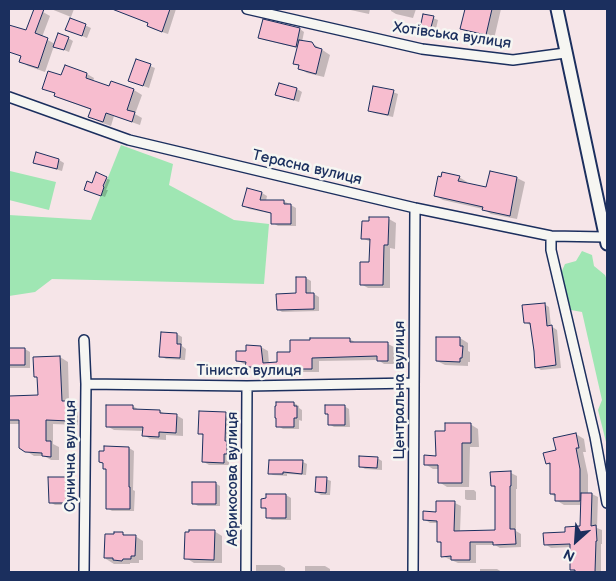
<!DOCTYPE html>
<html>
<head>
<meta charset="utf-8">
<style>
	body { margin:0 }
	#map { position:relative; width:616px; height:581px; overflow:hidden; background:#f6e5e8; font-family:"Balsamiq Sans",sans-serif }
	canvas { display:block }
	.frame { position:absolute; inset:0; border:10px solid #1b2f5e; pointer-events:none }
	.north { position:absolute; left:551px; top:516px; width:50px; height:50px; -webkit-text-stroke:4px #f6f6f2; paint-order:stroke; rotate:206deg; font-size:14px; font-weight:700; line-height:20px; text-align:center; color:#1b2f5e }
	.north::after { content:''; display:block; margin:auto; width:18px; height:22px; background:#1b2f5e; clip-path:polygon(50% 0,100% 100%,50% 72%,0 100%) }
</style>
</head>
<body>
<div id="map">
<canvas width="616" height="581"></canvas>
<div class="frame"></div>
<div class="north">N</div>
</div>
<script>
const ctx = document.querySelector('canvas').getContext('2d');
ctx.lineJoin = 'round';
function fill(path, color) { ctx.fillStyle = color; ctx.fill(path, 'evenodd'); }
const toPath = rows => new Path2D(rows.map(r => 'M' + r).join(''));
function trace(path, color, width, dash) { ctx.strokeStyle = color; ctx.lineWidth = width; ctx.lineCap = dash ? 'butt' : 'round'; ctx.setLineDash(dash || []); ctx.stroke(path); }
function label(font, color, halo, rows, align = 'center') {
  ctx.font = font + ' "Balsamiq Sans",sans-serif'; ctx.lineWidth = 5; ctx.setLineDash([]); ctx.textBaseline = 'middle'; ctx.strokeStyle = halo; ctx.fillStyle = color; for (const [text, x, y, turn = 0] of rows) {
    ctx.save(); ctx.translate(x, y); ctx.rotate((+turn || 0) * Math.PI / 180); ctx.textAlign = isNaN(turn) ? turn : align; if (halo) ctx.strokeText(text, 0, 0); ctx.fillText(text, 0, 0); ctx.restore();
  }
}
fill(toPath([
	[121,145,173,164,169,185,234,220,269,224,264,284,52,279,35,292,9,296,9,215,91,220],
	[10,171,56,182,49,210,9,200,9,177],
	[582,251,592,255,594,266,605,275,607,280,607,446,598,410,602,400,582,312,571,310,561,273,565,264,576,261]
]), '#9fe6b3');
fill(toPath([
	[51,9,74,9,71,17],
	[126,9,176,9,168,34,153,29,148,26,149,24,124,13],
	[346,9,370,9,369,14],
	[391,9,416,9,413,18,396,14,391,11],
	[466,9,501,9,494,39,469,33,461,29],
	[43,12,50,16,42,37,55,44,68,38,73,41,69,52,54,46,45,72,28,66,20,61,22,57,12,52],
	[433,18,438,20,435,33,426,30,421,28],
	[71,19,91,28,87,38,72,32],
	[264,21,300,29,304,32,302,42,312,43,330,55,324,77,307,73,299,68,300,66,294,63,298,48,264,40,260,38],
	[150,66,155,68,149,88,135,83],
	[87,74,94,78,93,82,110,88,112,82,134,90,142,95,135,114,142,118,140,125,114,116,111,126,97,121,90,116,92,110,64,100,56,96,56,94,44,88,62,77],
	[280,84,297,89,302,92,299,102,282,97,277,95],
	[393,92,398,94,393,117,374,113,369,110],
	[37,154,59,160,64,163,62,171,40,165,34,162],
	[459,177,467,182,467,184,487,188,517,178,525,182,517,219,491,214,483,209,443,200,436,196],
	[106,178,110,180,106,190,108,190,105,197,90,191,93,184],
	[248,190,262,193,267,196,266,201,284,201,296,208,296,226,278,226,273,223,273,214,249,209,244,206],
	[389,219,396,223,395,249,390,248,390,288,368,288,361,284,371,263,371,242,362,238],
	[306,278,311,281,311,294,314,294,319,297,319,311,282,312,278,309,298,295],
	[544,304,549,307,551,326,557,330,561,368,541,370,536,367,530,325,525,322],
	[162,333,177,334,182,337,182,346,186,349,185,360,166,359,161,356],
	[437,338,460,338,468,343,468,351,470,352,470,362,468,362,468,366,445,365,437,361],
	[350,339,356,343,388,344,394,347,394,364,384,364,378,360,319,361,319,372,294,372,294,377,266,376,259,373,259,370,253,370,247,366,247,364,244,364,237,360,247,352,248,346,261,347,268,351,269,364,279,364,292,353],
	[9,349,25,349,30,352,30,368,9,368],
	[60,357,68,362,69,402,78,407,78,425,53,424,53,444,59,447,59,460,51,460,44,456,34,456,20,447,20,424,9,424,9,397,39,396,38,378,35,376],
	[278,403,294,403,299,406,299,408,302,410,302,421,299,420,299,429,283,429,278,426],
	[133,406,139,410,160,411,165,414,176,415,183,419,183,436,166,435,166,440,150,439,144,435,144,431,114,430,107,426],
	[344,406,349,409,350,427,334,427,329,424,329,415,327,414],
	[226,413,231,416,230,444,232,446,232,456,229,456,229,465,209,465,204,462,204,436,199,433],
	[470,424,478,429,479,447,470,447,469,487,447,487,439,482,439,469,433,469,425,464,437,457,446,432],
	[576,434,584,439,586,452,583,452,588,475,588,494,592,494,598,497,597,528,602,530,602,544,601,544,601,572,576,572,571,569,571,547,551,548,545,544,566,533,581,527,582,505,564,505,556,500,556,497,551,494,551,466,547,463,557,451],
	[129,448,134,451,133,490,135,491,134,511,112,511,107,508,108,470,104,469,105,464,100,462],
	[377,458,382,461,382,470,365,469,360,466],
	[303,462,307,464,306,475,287,474,287,476,273,475,269,473],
	[511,473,517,476,517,489,516,489,516,531,521,534,521,547,500,548,495,545,476,545,476,563,458,563,442,556,442,544,439,542,438,523,430,523,424,519,455,503,461,506,460,532,496,531,496,488,492,486],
	[65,478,70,481,71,505,55,505,50,502],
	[326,479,331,481,330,495,321,495,316,492],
	[215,483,220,486,220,506,198,506,193,503],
	[465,490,474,490,476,492,476,500,467,500,465,499],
	[286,495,291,498,291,520,272,520,267,517,267,510,263,507],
	[214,531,222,536,222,563,194,563,186,558],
	[123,534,127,536,135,536,143,541,143,560,139,560,139,563,130,563,130,564,114,564,106,559,106,535],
	[256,565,280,565,285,568,285,572,256,572],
	[305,566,325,566,330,569,330,572,305,572],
	[480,569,497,569,502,572,480,572]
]), '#0003');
const building = toPath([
	[34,9,44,9,35,33,48,38,38,68,19,62,21,56,9,52,9,25,26,30,34,9],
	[112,9,170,9,162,32,147,26,148,23,112,9],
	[465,9,492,9,486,35,460,29,465,9],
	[423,14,434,16,430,31,420,28,423,14],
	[70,18,86,24,82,36,65,30,70,18],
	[263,19,300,28,296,47,258,38,263,19],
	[58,33,69,37,64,50,53,47,58,33],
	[299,40,312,42,315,47,322,49,316,74,298,69,299,65,293,64,299,40],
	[136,59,151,64,143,86,128,81,136,59],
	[65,65,87,73,86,78,109,86,111,81,134,89,127,110,135,112,132,122,106,113,103,122,88,117,91,109,54,96,55,93,42,89,48,71,61,75,65,65],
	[279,83,297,88,294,100,275,95,279,83],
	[373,86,394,90,388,115,368,111,373,86],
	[36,152,59,159,57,169,33,163,36,152],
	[490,171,517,177,510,216,482,210,483,207,434,196,438,176,441,177,442,172,460,176,458,181,486,187,490,171],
	[96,172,107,177,103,186,104,187,101,196,84,190,87,181,92,183,96,172],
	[247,188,262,192,260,200,284,200,284,204,291,204,291,224,271,224,271,213,242,206,247,188],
	[369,217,389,217,388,245,384,245,383,285,360,285,360,262,369,262,370,239,361,239,362,221,369,221,369,217],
	[296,277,306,277,306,293,314,293,314,309,277,310,276,294,296,293,296,277],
	[545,303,547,326,552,325,556,365,535,368,534,351,530,323,524,323,522,305,545,303],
	[161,332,177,333,177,344,181,344,180,358,159,357,161,332],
	[436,337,460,337,460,346,463,346,462,358,460,358,460,362,436,361,436,337],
	[310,338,350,338,350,342,388,342,388,361,377,361,377,356,312,358,312,369,288,369,287,374,271,374,258,373,258,367,245,367,246,362,236,361,236,351,246,351,246,345,261,346,263,363,277,362,277,352,290,352,290,340,310,340,310,338],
	[9,348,25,348,25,365,9,365,9,348],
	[60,356,62,401,71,401,70,421,46,420,46,441,51,441,51,457,42,456,42,453,25,452,19,448,19,420,9,420,9,396,38,395,37,377,34,377,33,357,60,356],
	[276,402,294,402,294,406,297,406,297,418,294,418,294,427,276,427,276,418,275,418,275,406,276,406,276,402],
	[106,405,133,405,133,409,160,410,160,413,177,414,176,433,159,432,159,437,142,436,143,427,106,427,106,405],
	[325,405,345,405,345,425,328,425,328,414,325,414,325,405],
	[199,411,226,412,225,441,227,441,227,454,224,454,224,463,202,462,203,434,198,434,199,411],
	[445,423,471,423,471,443,462,443,462,483,438,483,438,465,424,465,424,455,436,456,435,431,445,431,445,423],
	[576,433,579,448,576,448,580,469,580,501,555,501,555,494,550,494,550,463,546,464,543,453,556,450,553,438,576,433],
	[104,446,129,447,129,487,130,487,130,509,106,509,106,469,103,469,103,463,99,462,99,451,104,451,104,446],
	[359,456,378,457,377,468,359,467,359,456],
	[269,460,303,460,302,474,283,472,283,474,268,474,269,460],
	[511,471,511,486,510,486,510,529,515,529,516,544,493,545,493,542,470,542,470,560,451,560,451,556,441,557,441,542,437,542,437,521,423,520,423,511,436,512,436,501,455,501,454,531,495,530,495,486,491,486,490,472,511,471],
	[48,477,66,477,66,503,49,503,48,477],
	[316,477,327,477,326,493,315,492,316,477],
	[192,482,216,482,216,504,192,504,192,482],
	[581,493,592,493,591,526,596,525,597,541,596,541,595,572,575,572,575,570,570,570,570,544,544,545,543,533,565,532,565,527,580,526,581,493],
	[266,494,286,494,286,518,266,518,266,508,261,508,261,499,266,498,266,494],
	[189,530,215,530,214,560,184,559,185,532,189,532,189,530],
	[114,532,123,532,123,535,136,535,135,556,131,556,131,559,123,559,122,561,113,560,113,558,104,558,105,534,114,534,114,532]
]);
fill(building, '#f7bdcf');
trace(building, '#1b2f5e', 1);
const minor = toPath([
	[247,9,422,49,513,60,565,53],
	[9,97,129,140,415,208,551,236,606,237],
	[551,236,551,250,595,437,607,503],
	[86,384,247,386,413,383],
	[84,572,86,384,84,340],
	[246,572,247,386],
	[413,572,415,208]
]);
const tertiary = toPath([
	[557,9,607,244]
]);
trace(minor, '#1b2f5e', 12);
trace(tertiary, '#1b2f5e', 15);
trace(minor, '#f6f6f2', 9);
trace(tertiary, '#f6f6f2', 11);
label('15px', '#1b2f5e', '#f6f6f2', [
	["Хотівська вулиця",452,36,8],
	["Терасна вулиця",307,168,13],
	["Тіниста вулиця",249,371],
	["Центральна вулиця",400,390,-90],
	["Сунична вулиця",71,456,-90],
	["Абрикосова вулиця",233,479,-90]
]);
</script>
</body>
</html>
